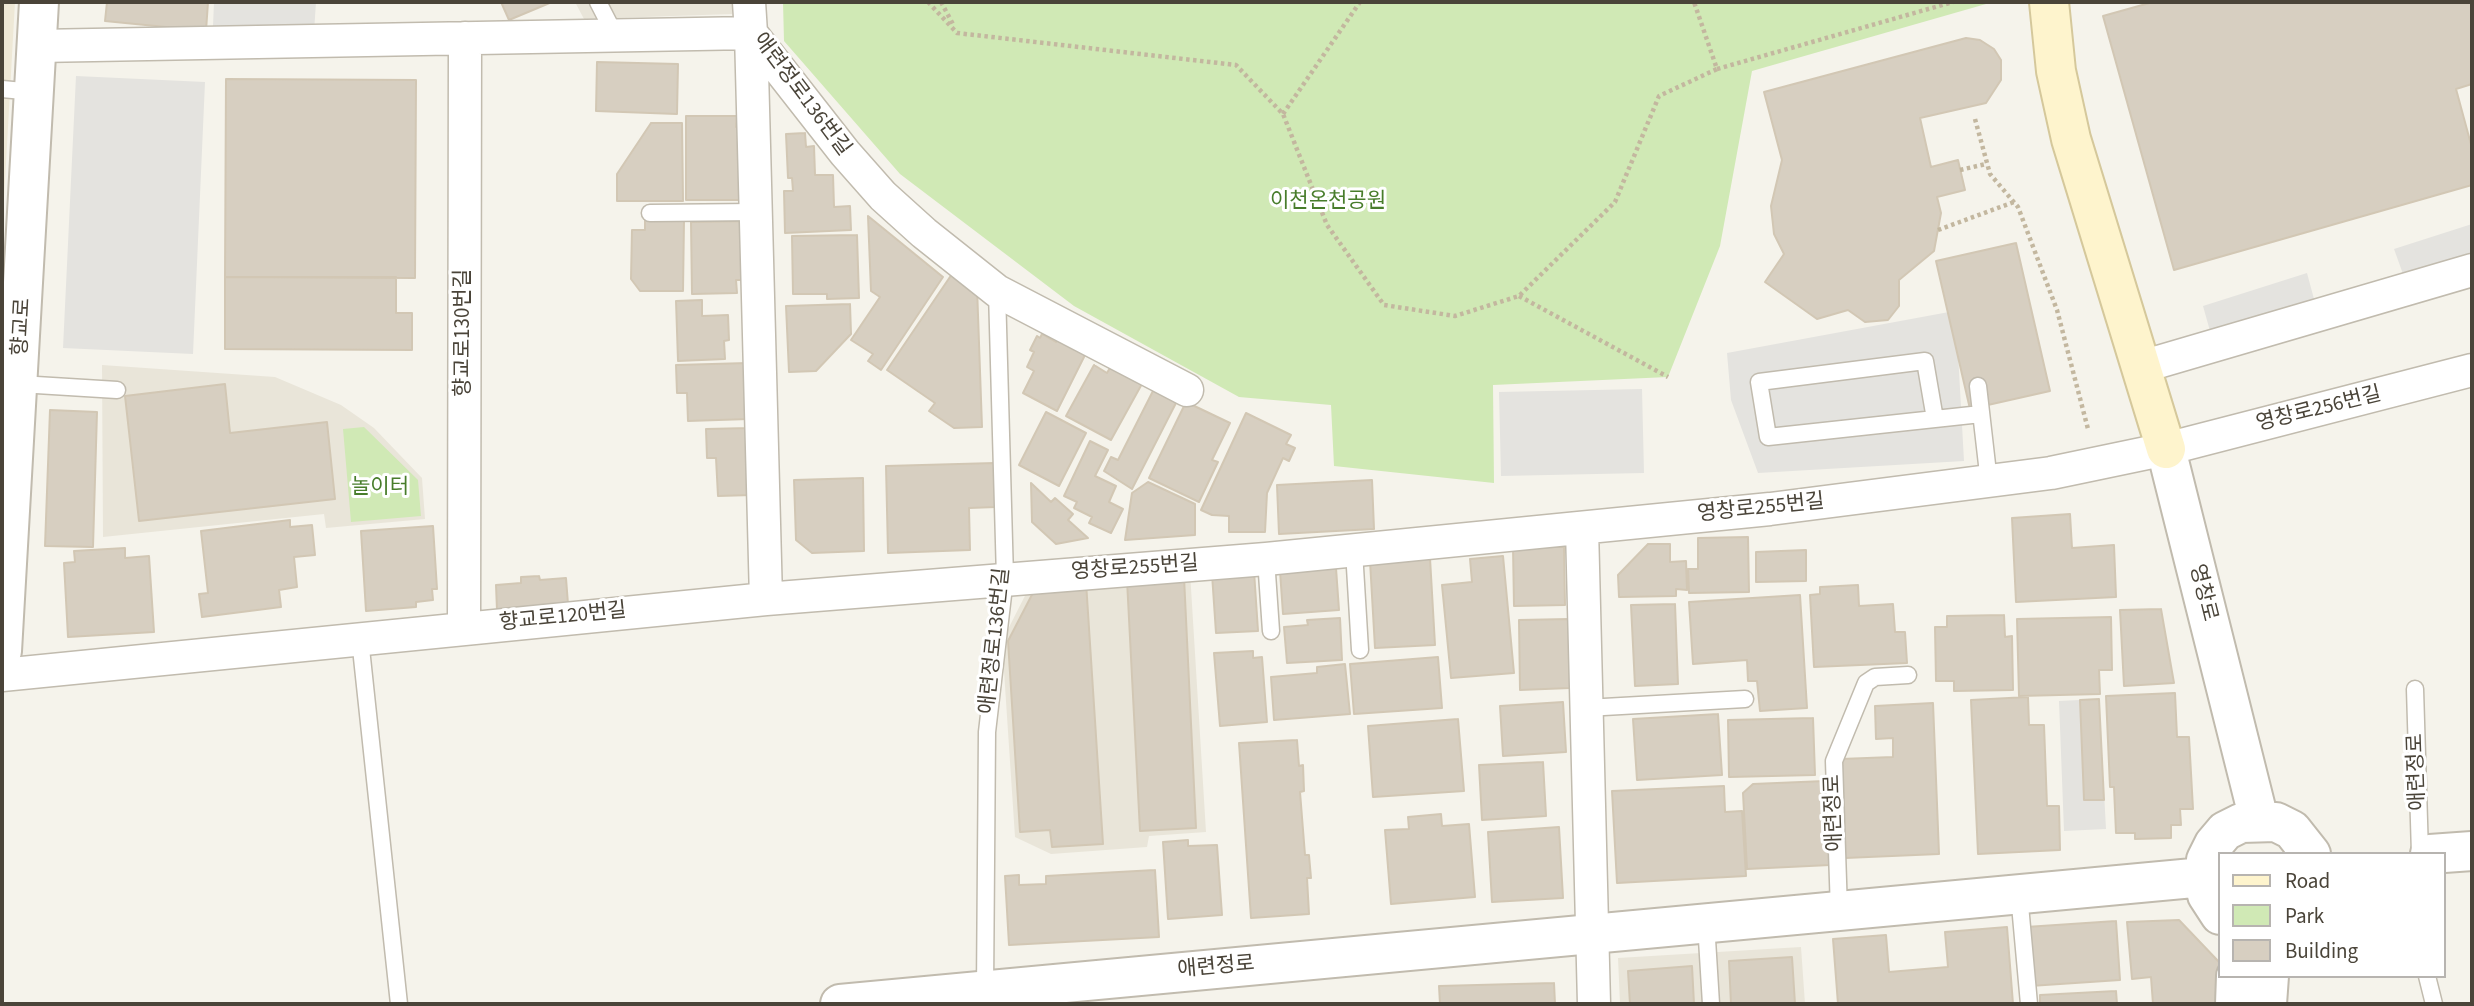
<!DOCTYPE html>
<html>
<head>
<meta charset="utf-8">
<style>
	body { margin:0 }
	#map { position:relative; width:2474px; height:1006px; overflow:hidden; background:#f5f3eb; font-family:"Source Sans 3",sans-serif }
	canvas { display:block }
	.frame { position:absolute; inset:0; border:4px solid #4a4439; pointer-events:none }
	.legend { position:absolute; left:2218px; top:852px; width:228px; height:126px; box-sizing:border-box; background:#fff; border:2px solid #b7b4b0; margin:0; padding:9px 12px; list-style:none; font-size:21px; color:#4a4439 }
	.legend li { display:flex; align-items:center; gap:14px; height:35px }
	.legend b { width:35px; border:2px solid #b7b4b0 }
</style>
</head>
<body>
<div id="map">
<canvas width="2474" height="1006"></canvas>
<div class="frame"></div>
<ul class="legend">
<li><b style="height:9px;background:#fef4cd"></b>Road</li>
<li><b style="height:19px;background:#d0e9b5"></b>Park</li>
<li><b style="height:19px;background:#d7cfc1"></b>Building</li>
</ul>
</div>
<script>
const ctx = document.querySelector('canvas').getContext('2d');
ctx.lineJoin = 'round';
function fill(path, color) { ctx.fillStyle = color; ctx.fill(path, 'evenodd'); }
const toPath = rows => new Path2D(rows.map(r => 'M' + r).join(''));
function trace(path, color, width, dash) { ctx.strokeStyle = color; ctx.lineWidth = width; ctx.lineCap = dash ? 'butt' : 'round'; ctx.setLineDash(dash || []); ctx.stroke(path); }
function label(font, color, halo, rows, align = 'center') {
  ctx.font = font + ' "Source Sans 3","Noto Sans KR",sans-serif'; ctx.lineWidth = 6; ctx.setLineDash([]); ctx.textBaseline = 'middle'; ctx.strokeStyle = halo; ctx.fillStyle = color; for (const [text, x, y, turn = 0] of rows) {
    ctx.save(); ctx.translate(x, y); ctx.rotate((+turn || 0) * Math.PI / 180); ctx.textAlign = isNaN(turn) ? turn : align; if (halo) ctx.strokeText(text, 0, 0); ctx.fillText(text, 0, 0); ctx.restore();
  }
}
fill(toPath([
	[575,2,732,2,732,14,584,19],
	[102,365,275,377,341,405,374,428,422,478,425,519,326,528,324,514,103,537],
	[1190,572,1206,832,1149,836,1147,847,1051,854,1015,837,1002,641,1031,584],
	[1801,947,1805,1004,1620,1004,1618,958]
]), '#e9e5d9');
fill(toPath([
	[2,2,15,2,2,234]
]), '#eee8d6');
fill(toPath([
	[783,2,1993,2,1752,71,1720,246,1668,377,1493,385,1494,483,1334,466,1331,405,1239,397,1074,306,900,174,784,41],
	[364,427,418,480,421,516,351,522,343,429]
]), '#d0e9b5');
fill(toPath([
	[214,2,316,2,314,32,213,26],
	[76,76,205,82,193,354,63,348],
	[2472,224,2472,252,2403,274,2394,249],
	[2307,273,2314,299,2210,331,2203,306],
	[1949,312,1958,353,1964,461,1758,473,1731,400,1727,353],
	[1642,389,1644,473,1501,476,1499,392],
	[2099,699,2106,829,2064,831,2059,701]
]), '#e4e3df');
const building = toPath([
	[107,2,208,2,206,31,105,21,107,2],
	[501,2,552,2,509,20,501,2],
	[2153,2,2472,2,2472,84,2456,89,2472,148,2472,185,2174,270,2103,16,2153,2],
	[1966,38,1980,40,1994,49,2001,60,2001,80,1986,103,1920,118,1931,167,1958,160,1965,190,1937,197,1941,213,1934,251,1899,280,1899,306,1888,320,1865,322,1848,310,1817,319,1765,282,1784,254,1774,234,1771,206,1782,160,1764,92,1966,38],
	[597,62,678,64,677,114,596,111,597,62],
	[226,79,416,80,415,278,225,277,226,79],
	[686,116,737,116,736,127,748,127,739,162,739,200,686,200,686,116],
	[651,123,682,123,683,201,617,201,617,174,651,123],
	[805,133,806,147,814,146,815,175,833,175,834,207,850,206,851,230,785,233,784,191,793,191,792,178,788,178,786,134,805,133],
	[868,216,943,277,881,370,868,361,873,354,851,340,880,297,871,291,868,216],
	[645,220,684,220,683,291,640,291,631,279,632,230,645,230,645,220],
	[746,221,747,280,736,280,737,293,692,294,691,222,746,221],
	[857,235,859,298,827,299,827,294,793,294,792,236,857,235],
	[2016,243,2050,391,1970,409,1936,261,2016,243],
	[954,271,977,287,982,427,954,428,929,411,935,403,887,370,954,271],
	[225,277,396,277,396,313,412,313,412,350,225,349,225,277],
	[702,300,702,316,728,315,729,340,724,341,725,359,678,361,676,301,702,300],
	[850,304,851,334,816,371,789,372,786,306,850,304],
	[1042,334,1056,342,1059,337,1087,351,1057,411,1023,393,1034,371,1027,367,1034,352,1030,350,1037,336,1040,338,1042,334],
	[748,363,749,419,688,421,687,393,677,393,676,365,748,363],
	[1094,365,1107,373,1111,366,1143,382,1111,440,1066,416,1094,365],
	[225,384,230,433,327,422,335,499,139,521,125,396,225,384],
	[1154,389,1177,401,1132,489,1104,471,1111,457,1118,460,1154,389],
	[1186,402,1230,423,1212,460,1218,462,1199,502,1149,478,1186,402],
	[50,410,97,412,93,547,45,546,50,410],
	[1046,412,1086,433,1059,486,1019,465,1046,412],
	[1246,413,1291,435,1286,444,1295,448,1289,461,1283,458,1267,493,1265,532,1229,532,1229,516,1212,515,1201,510,1246,413],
	[750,428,752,495,718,496,716,458,707,458,706,429,750,428],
	[1090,441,1108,450,1095,476,1116,486,1109,502,1123,509,1111,533,1089,523,1092,517,1074,508,1077,502,1064,496,1090,441],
	[995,463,996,507,969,508,970,550,888,553,886,466,995,463],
	[863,478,864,551,812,553,796,540,794,480,863,478],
	[1372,480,1374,529,1279,534,1277,485,1372,480],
	[1148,482,1195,504,1195,535,1125,540,1132,493,1148,482],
	[1031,483,1051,502,1055,498,1073,514,1068,520,1088,538,1056,544,1032,522,1031,483],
	[2070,514,2072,548,2114,545,2116,597,2016,602,2012,518,2070,514],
	[290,520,290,527,312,525,315,555,294,557,297,587,279,590,281,607,202,617,199,594,208,593,201,531,290,520],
	[433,526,437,589,432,589,433,600,416,602,416,607,366,611,361,531,433,526],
	[1748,537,1749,592,1689,593,1688,569,1698,569,1698,538,1748,537],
	[1648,544,1670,544,1670,562,1686,561,1687,590,1676,589,1676,596,1619,597,1618,575,1648,544],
	[1513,547,1564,547,1565,605,1514,606,1513,547],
	[125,548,125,558,149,556,154,632,68,637,64,563,75,562,74,551,125,548],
	[1806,550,1806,581,1756,582,1756,552,1806,550],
	[1503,556,1514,673,1451,678,1442,585,1472,582,1470,559,1503,556],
	[1430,558,1435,645,1375,648,1370,561,1430,558],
	[1336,568,1339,610,1283,614,1280,571,1336,568],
	[1254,571,1258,631,1216,633,1212,574,1254,571],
	[539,576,540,580,566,578,568,604,497,610,496,585,521,583,521,577,539,576],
	[1184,577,1196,828,1140,831,1127,580,1184,577],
	[1086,582,1103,844,1052,847,1050,830,1020,832,1008,641,1037,585,1086,582],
	[1858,585,1859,606,1893,604,1895,632,1905,632,1907,663,1814,667,1810,595,1820,594,1820,587,1858,585],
	[1800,595,1807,708,1760,711,1757,681,1748,681,1747,660,1693,664,1689,602,1800,595],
	[1675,604,1678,684,1635,686,1631,605,1675,604],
	[2161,609,2174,683,2124,686,2120,610,2161,609],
	[2004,615,2005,637,2012,636,2013,690,1954,691,1954,681,1936,681,1935,627,1947,627,1947,616,2004,615],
	[2111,617,2112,670,2099,670,2100,694,2019,696,2017,619,2111,617],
	[1340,618,1342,660,1287,663,1284,627,1308,625,1307,620,1340,618],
	[1569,619,1570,688,1520,690,1519,620,1569,619],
	[1253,651,1253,658,1262,657,1267,722,1220,726,1214,653,1253,651],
	[1438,657,1442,708,1354,714,1350,664,1438,657],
	[1345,664,1350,714,1274,720,1271,677,1317,673,1317,667,1345,664],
	[2175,693,2177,737,2189,737,2193,809,2180,809,2181,825,2171,825,2171,838,2135,839,2135,833,2116,833,2114,787,2110,787,2106,696,2175,693],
	[2028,697,2029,725,2044,725,2047,806,2059,806,2060,850,1978,854,1971,700,2028,697],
	[2099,699,2104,800,2084,800,2080,700,2099,699],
	[1563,702,1566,752,1503,756,1500,706,1563,702],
	[1933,703,1939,854,1845,858,1841,759,1893,757,1893,738,1876,739,1875,706,1933,703],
	[1718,714,1722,775,1637,780,1633,719,1718,714],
	[1813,718,1815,775,1729,777,1728,720,1813,718],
	[1458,719,1464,791,1373,797,1368,726,1458,719],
	[1297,740,1299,766,1303,765,1304,791,1300,792,1305,855,1309,855,1311,878,1307,878,1309,914,1251,918,1239,743,1297,740],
	[1543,762,1546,816,1482,820,1479,765,1543,762],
	[1825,781,1830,865,1747,869,1743,793,1753,784,1825,781],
	[1724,786,1725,812,1742,811,1746,876,1617,883,1612,791,1724,786],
	[1441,814,1442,826,1469,824,1475,897,1391,904,1385,830,1409,829,1408,817,1441,814],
	[1559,827,1563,898,1492,902,1488,832,1559,827],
	[1188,840,1188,846,1217,845,1222,915,1168,919,1163,842,1188,840],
	[1155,870,1159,937,1009,945,1005,876,1019,875,1019,885,1046,884,1046,876,1155,870],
	[2179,920,2220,963,2217,1004,2153,1004,2151,977,2132,979,2127,922,2179,920],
	[2116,921,2120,980,2030,986,2026,927,2116,921],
	[2007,927,2013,1004,1838,1004,1833,939,1886,935,1889,972,1948,967,1945,932,2007,927],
	[1792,957,1795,1004,1731,1004,1729,961,1792,957],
	[1692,966,1694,1004,1630,1004,1628,971,1692,966],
	[1554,983,1555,1004,1440,1004,1439,986,1554,983],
	[2116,991,2117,1004,2040,1004,2040,995,2116,991]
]);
fill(building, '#d7cfc1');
trace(building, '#d2c7b4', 2);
const service = toPath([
	[598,2,615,35],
	[2,89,34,92],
	[650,213,756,212],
	[20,384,117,390],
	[1978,386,1989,482],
	[1935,419,1925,361,1759,382,1768,437,1981,414],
	[1354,551,1360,650],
	[1266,559,1271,631],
	[360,639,399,1004],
	[2415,689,2420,854],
	[1586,708,1745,699],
	[2019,894,2029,1004],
	[1839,911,1834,761,1866,683,1875,677,1908,675],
	[1706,923,1711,1004],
	[2427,976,2434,1004],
	[985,990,987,732,1005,578,997,291]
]);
const minor = toPath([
	[749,2,751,33,845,153,883,196,924,233,997,291,1187,390],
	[38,46,751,33,766,599],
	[2141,367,2472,270],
	[1582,528,1594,1004],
	[464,628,465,38],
	[2,675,766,599,1266,559,1770,509,2051,473,2166,449,2472,370]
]);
const tertiary = toPath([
	[2166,449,2259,820],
	[2,651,39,2],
	[2430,854,2472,851],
	[2220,915,2207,895,2204,877,2206,860,2214,844,2225,831,2241,823,2276,822,2292,830,2311,854],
	[840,1004,2204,877],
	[2235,1004,2236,976],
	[2267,1004,2269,976]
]);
const secondary = toPath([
	[2049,2,2056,71,2071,139,2166,449]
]);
trace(service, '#c1bbae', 19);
trace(minor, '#c1bbae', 35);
trace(tertiary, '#c1bbae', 42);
trace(secondary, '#d5c89b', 42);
trace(toPath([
	[928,2,957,33,1236,65,1283,114,1327,225,1384,305,1455,316,1519,296,1615,202,1659,96,1717,69,1694,2],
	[941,2,954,26],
	[1717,69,1953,2],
	[1283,114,1360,2],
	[1975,119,1990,174,2018,207,2057,310,2088,429],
	[1960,170,1986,164],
	[1938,230,2014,202],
	[1519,296,1668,377]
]), '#c3b79f', 4.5, [3.5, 3.5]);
trace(service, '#fff', 16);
trace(minor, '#fff', 32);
trace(tertiary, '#fff', 38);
trace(secondary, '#fef4cd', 38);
label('21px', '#4a4439', '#fff', [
	["애련정로136번길",801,95,53],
	["향교로",23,327,-87],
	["향교로130번길",464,333,-90],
	["영창로256번길",2319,410,-14],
	["영창로255번길",1761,509,-6],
	["영창로255번길",1135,569,-4],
	["영창로",2202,593,76],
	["향교로120번길",563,618,-6],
	["애련정로136번길",996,641,-84],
	["애련정로",2418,772,-92],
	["애련정로",1835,813,-92],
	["애련정로",1216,968,-5]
]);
label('21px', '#487d2b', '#fff', [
	["이천온천공원",1328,202],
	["놀이터",380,488]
]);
</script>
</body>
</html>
